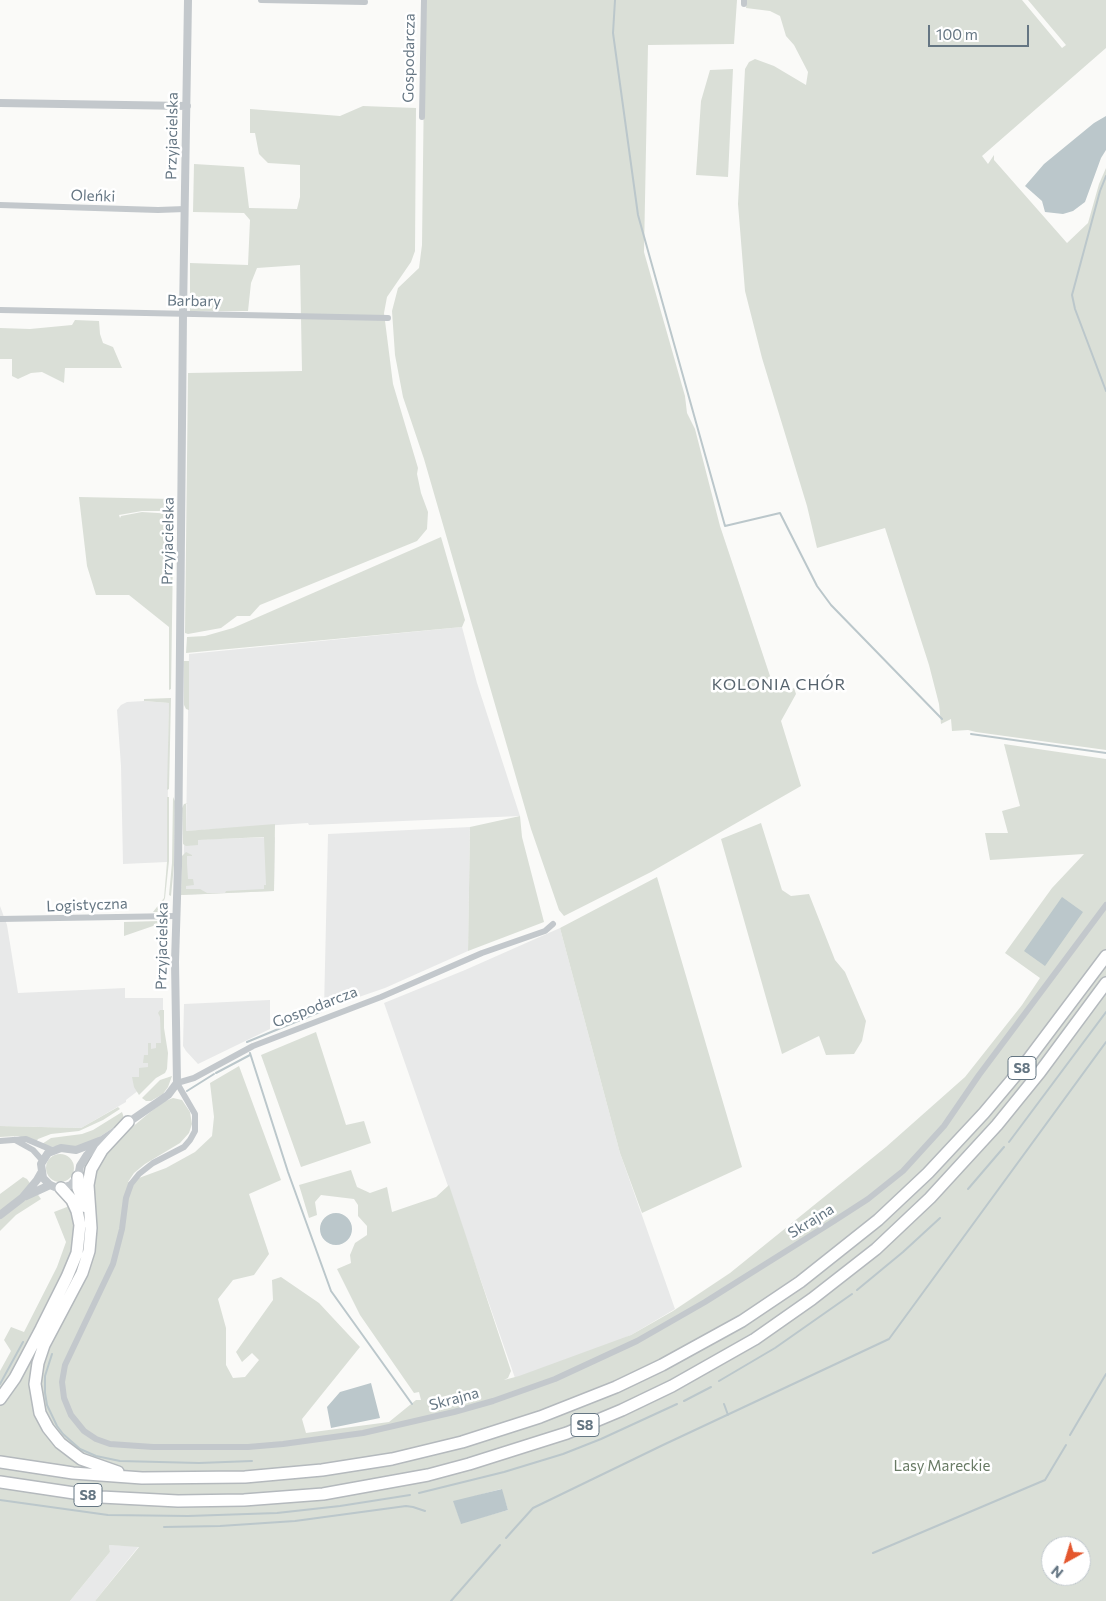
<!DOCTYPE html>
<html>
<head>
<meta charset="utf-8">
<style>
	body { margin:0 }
	#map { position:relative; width:1106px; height:1601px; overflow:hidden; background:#fafaf8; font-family:Commissioner,sans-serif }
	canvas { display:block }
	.north { position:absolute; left:1041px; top:1536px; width:50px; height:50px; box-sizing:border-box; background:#fff; border:1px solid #c1c8cd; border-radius:50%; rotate:219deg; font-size:14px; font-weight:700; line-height:20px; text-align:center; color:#657683 }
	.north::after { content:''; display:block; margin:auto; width:18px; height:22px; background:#e4572e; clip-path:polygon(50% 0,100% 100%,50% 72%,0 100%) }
	.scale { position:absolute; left:928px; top:25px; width:101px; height:22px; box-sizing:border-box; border:2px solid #657683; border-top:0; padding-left:6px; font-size:15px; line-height:18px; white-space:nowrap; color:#657683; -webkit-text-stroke:4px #fff; paint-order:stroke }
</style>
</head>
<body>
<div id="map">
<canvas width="1106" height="1601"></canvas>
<div class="north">N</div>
<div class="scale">100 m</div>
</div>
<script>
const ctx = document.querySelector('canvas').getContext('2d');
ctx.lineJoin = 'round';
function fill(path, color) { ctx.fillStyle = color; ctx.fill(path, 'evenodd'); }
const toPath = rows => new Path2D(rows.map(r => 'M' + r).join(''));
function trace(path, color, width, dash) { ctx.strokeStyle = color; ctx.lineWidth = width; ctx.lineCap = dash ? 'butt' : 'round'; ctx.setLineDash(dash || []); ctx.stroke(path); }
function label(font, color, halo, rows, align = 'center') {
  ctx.font = font + ' Commissioner,sans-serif'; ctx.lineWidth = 5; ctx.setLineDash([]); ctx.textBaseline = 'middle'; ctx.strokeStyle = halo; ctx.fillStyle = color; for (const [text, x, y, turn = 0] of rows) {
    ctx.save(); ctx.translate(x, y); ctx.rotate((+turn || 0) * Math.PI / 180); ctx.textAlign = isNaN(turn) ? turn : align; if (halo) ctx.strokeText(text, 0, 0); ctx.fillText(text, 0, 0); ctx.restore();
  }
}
fill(toPath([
	[462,627,477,683,520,816,309,825,308,823,186,831,189,654],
	[144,701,169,703,167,862,123,864,121,766,117,710,121,705,127,702],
	[470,827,468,951,385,988,324,1009,328,834],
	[275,837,274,891,183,895,184,840],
	[0,906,7,925,18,993,125,988,125,998,163,998,163,1038,160,1062,139,1090,126,1100,126,1102,81,1128,0,1126],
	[560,928,620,1153,675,1309,631,1335,571,1364,515,1378,384,1003,465,970],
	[270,1000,270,1029,198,1064,186,1051,183,1046,184,1004],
	[109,1545,139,1546,95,1601,70,1601,110,1552]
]), '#e8e9e9');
fill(toPath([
	[425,0,737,0,734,44,648,45,644,252,685,396,687,413,695,429,720,526,774,688,787,692,794,688,796,694,781,721,801,786,651,872,564,916,559,910,531,829,424,459,403,397,395,355,392,311,398,288,419,268,422,245],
	[747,0,1022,0,1062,48,1066,45,1028,0,1106,0,1106,48,982,156,988,164,994,155,994,160,1067,243,1088,223,1099,184,1106,168,1106,750,976,732,968,730,952,731,951,719,941,724,939,704,929,665,885,528,817,548,807,506,762,358,745,291,738,204,745,69,749,62,755,59,774,66,806,85,808,72,794,45,786,36,780,16,770,11,746,8],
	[733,69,728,177,696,175,701,101,710,70],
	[363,106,416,108,415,251,411,262,387,297,384,313,393,384,418,468,417,474,421,493,428,512,427,529,417,541,260,605,250,616,237,616,221,628,188,634,185,633,188,373,302,371,300,265,257,268,251,283,248,311,190,311,190,263,248,265,250,220,244,213,193,212,194,164,244,167,249,208,297,209,300,197,300,165,268,163,259,154,255,133,250,133,250,109,340,116],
	[75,320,99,321,100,334,103,343,113,347,122,368,65,368,64,383,42,372,31,373,18,379,12,376,12,359,0,359,0,328,30,329,72,325],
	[79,497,173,499,173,510,172,511,142,511,119,515,120,518,121,516,142,512,173,514,173,548,170,549,170,554,173,554,171,689,169,690,169,627,129,595,96,595,87,566],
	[441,537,465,620,462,627,186,653,187,637,205,636,233,628],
	[184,661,189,661,189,710,186,709,184,705],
	[171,698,169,789,167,790,169,703,144,701,144,699],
	[1004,744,1106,759,1106,1601,95,1601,139,1547,109,1545,110,1552,70,1601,0,1601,0,1371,11,1351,4,1340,11,1327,24,1332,57,1267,66,1242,54,1212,85,1200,80,1183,87,1158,101,1146,96,1165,117,1140,149,1113,165,1101,173,1098,182,1100,190,1112,192,1124,189,1133,180,1143,145,1164,134,1173,128,1182,166,1168,195,1152,212,1136,214,1117,210,1083,239,1066,281,1180,249,1194,269,1254,254,1275,233,1280,218,1299,226,1328,226,1365,233,1378,245,1377,259,1360,252,1353,242,1362,236,1352,273,1300,272,1280,281,1277,319,1303,360,1347,302,1419,306,1433,389,1422,416,1400,421,1400,419,1392,414,1393,360,1315,337,1269,351,1263,350,1255,355,1243,367,1235,367,1226,358,1216,358,1205,354,1199,321,1195,315,1202,317,1215,309,1218,299,1185,351,1170,357,1187,370,1193,387,1187,392,1212,436,1197,449,1185,511,1371,508,1378,504,1380,519,1376,631,1335,673,1311,730,1273,886,1147,965,1077,1022,1005,1040,978,1005,953,1052,888,1084,854,990,860,985,833,1008,833,1002,811,1020,806],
	[501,1489,508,1510,461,1523,454,1502],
	[1051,1546,1081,1546,1081,1576,1051,1576],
	[167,797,169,797,169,861,165,898,159,912,153,912,164,898,167,862],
	[173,797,175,801,174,865,171,896,169,895,172,863],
	[188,803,186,804,186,831,275,824,274,891,181,895,182,856,186,852,192,855,192,856,187,856,187,864,188,879,193,879,194,885,186,886,186,889,200,889,207,893,225,893,226,891,264,889,264,885,266,885,264,837,198,840,198,845,186,846,183,844,182,808,184,804],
	[520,816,522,837,544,922,468,951,470,827],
	[761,823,782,890,791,896,809,894,835,960,845,972,866,1021,862,1041,854,1054,826,1055,819,1036,782,1054,721,839],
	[657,877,742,1167,642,1213,620,1153,560,928],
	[159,921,164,933,164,958,164,933,156,925,124,936,124,922],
	[160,1010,164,1010,164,1028,168,1053,167,1069,165,1073,156,1078,139,1095,134,1087,132,1077,139,1077,139,1068,148,1067,148,1063,143,1063,144,1055,148,1055,148,1043,151,1043,151,1049,156,1048,156,1043,161,1043,160,1017,158,1013],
	[316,1032,346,1125,364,1121,371,1143,301,1167,261,1055],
	[172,1076,168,1087,163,1094,151,1101,146,1101,142,1098,160,1080],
	[118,1107,120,1109,103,1120,79,1131,51,1134,38,1139,36,1142,18,1136,0,1137,0,1126,81,1128],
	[122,1112,124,1118,122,1122,98,1138,79,1147,58,1146,52,1147,42,1144,51,1138,82,1134,93,1130],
	'46 1168a14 14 0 1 1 28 0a14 14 0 1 1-28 0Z',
	[23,1177,27,1179,41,1199,16,1215,0,1231,0,1194]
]), '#dadfd7');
fill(toPath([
	[1106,116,1106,150,1101,158,1085,202,1073,211,1063,214,1045,212,1042,201,1025,186,1044,164,1094,123],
	[1062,897,1083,912,1045,966,1024,951],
	'320 1229a16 16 0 1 1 32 0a16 16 0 1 1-32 0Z',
	[371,1383,380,1418,331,1428,327,1407,340,1392],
	[502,1489,508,1510,461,1524,453,1501]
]), '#bbc7cb');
trace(toPath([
	[615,0,613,33,638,215,725,526,780,513,817,586,831,605,942,719],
	[1106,176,1100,191,1072,295,1075,309,1106,391],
	[971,734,1106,753],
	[247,1042,322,1011],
	[250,1053,288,1172,331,1291,412,1404],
	[216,1073,250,1055],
	[187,1091,214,1074],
	[1009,1142,1106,1012],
	[968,1189,1004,1147],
	[857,1290,903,1252,940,1218],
	[52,1354,45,1376,45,1393,47,1405,57,1426,63,1434,80,1449,96,1456,120,1461,199,1463,252,1461],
	[719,1381,775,1348,852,1294],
	[0,1384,23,1342],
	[684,1401,711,1387],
	[724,1404,728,1415],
	[1070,1435,1106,1374],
	[419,1493,504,1472,563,1454,601,1439,677,1404],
	[0,1500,108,1515,188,1516,277,1513,340,1506,410,1495],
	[164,1527,220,1526,295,1521,406,1506,413,1507,425,1511],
	[506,1538,533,1508,663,1445,889,1339,1106,1042],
	[873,1553,1045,1480,1066,1445],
	[451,1601,500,1545]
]), '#bbc7cb', 2);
const motorway = toPath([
	[78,1177,78,1188,86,1207],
	[0,1399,15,1378,41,1329,67,1277,77,1253,80,1225,77,1211,72,1200,61,1188],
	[0,1462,73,1473,142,1478,245,1477,322,1470,392,1459,462,1442,540,1417,616,1387,662,1365,742,1321,800,1282,878,1220,928,1173,984,1113,1021,1069,1106,956],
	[118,1472,81,1459,60,1443,48,1428,40,1413,35,1384,38,1363,44,1345,82,1273,89,1251,91,1228,88,1185,91,1169,102,1150,128,1122],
	[0,1482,101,1497,178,1501,244,1500,323,1494,428,1475,469,1464,567,1433,622,1410,672,1386,755,1339,812,1299,876,1249,930,1198,997,1125,1040,1072,1106,983]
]);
trace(motorway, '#b4b9bd', 14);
trace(toPath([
	[261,0,365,2],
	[744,4,744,0],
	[422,117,424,0],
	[0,205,158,210,185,209],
	[0,310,388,318],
	[0,919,176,916],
	[553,924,545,931,482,953,381,997,253,1046,194,1078,177,1083,195,1114,195,1131,190,1140,184,1147,153,1163,139,1174,131,1184,126,1198,122,1229,113,1264,65,1365,62,1382,64,1398,71,1415,84,1431,96,1439,110,1444,153,1447,248,1447,283,1444,363,1433,454,1412,493,1401,555,1379,637,1341,705,1302,834,1221,868,1199,903,1171,944,1126,979,1075,1106,905],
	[15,1140,33,1150,42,1160],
	[0,1141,26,1139,52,1150]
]), '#c3c8cc', 6);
trace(toPath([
	[0,103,187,106],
	[126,1124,168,1095,177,1083,175,962,178,866,183,313,188,0],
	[102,1140,76,1150,61,1148,48,1153,41,1164,43,1178,50,1185,55,1187,61,1188,71,1185,78,1177,80,1166,87,1155,102,1140,114,1132],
	[26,1196,50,1185],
	[0,1215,22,1198,37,1180,41,1173]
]), '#c3c8cc', 8);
trace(motorway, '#fff', 11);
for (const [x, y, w] of [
	[1022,1068,28],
	[585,1425,28],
	[88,1495,28]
]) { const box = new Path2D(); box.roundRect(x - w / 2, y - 11.5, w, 23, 4); ctx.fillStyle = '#fff'; ctx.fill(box); trace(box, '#657683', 1); }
label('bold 14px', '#657683', null, [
	["S8",1022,1068],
	["S8",585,1425],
	["S8",88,1495]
]);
label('15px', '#657683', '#fff', [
	["Gospodarcza",409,58,-89],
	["Przyjacielska",172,136,-89],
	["Oleńki",93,196,2],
	["Barbary",194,301,1],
	["Przyjacielska",168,541,-89],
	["Logistyczna",87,905,-2],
	["Przyjacielska",162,946,-89],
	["Gospodarcza",315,1007,-21],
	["Skrajna",811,1221,-32],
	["Skrajna",454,1399,-15]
]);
label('15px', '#687a64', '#fff', [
	["Lasy Mareckie",942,1466]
]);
ctx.letterSpacing = '1px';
label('16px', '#57646e', '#fff', [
	["KOLONIA CHÓR",779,685]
]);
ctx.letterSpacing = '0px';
</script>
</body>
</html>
